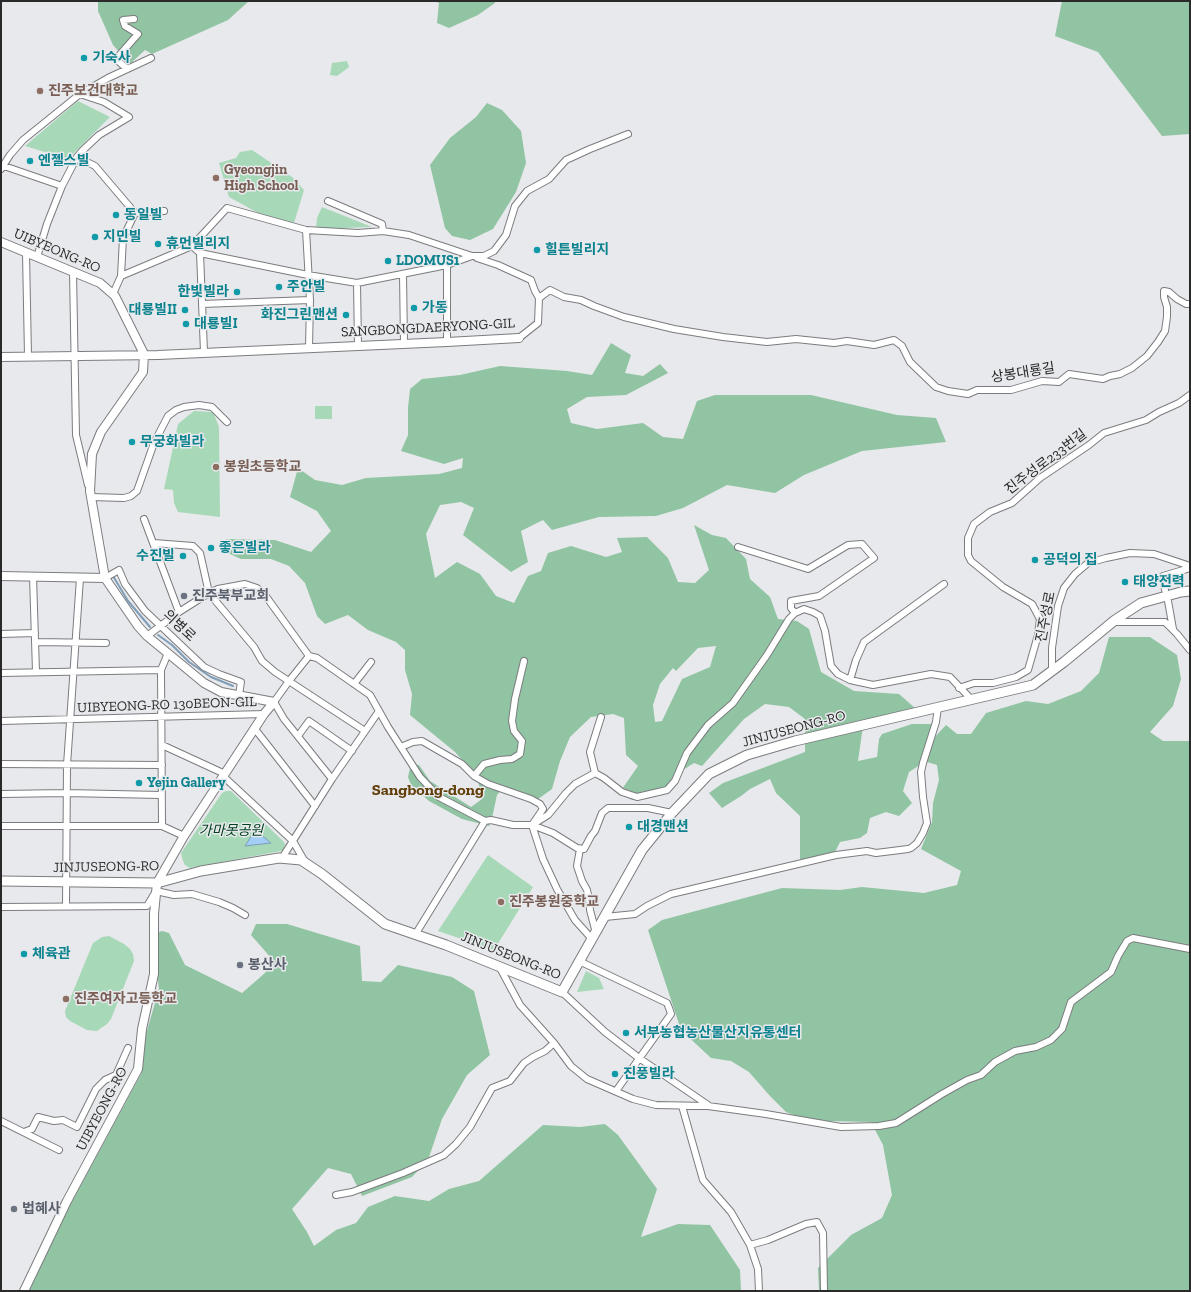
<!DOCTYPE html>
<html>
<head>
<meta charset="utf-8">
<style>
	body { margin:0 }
	#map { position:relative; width:1191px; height:1292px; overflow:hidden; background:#e8e9ec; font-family:"Zilla Slab",serif }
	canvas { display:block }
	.frame { position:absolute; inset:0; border:2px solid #2a2a2b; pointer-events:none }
</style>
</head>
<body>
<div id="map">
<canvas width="1191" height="1292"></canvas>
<div class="frame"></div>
</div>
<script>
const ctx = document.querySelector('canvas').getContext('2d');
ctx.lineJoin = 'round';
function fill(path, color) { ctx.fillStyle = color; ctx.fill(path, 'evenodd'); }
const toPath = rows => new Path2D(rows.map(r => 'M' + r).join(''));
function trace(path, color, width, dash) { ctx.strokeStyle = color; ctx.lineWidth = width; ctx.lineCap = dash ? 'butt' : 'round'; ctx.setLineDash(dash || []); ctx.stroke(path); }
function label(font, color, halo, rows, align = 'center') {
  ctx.font = font + ' "Zilla Slab","Noto Sans KR",serif'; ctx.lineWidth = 3; ctx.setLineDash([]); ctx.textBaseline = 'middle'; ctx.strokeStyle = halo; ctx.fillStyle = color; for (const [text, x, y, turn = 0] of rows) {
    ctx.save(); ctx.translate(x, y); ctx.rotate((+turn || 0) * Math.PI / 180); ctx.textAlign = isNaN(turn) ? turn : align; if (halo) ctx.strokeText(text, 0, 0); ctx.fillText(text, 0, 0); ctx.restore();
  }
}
fill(toPath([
	[347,61,349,67,337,76,330,75,332,63],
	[78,101,110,117,68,159,25,146],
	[252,150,292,177,304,190,294,223,262,215,229,197,219,163,236,158,240,152],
	[322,207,372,227,316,229,317,218],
	[315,406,332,406,332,419,315,419],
	[194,411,213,412,219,427,220,517,178,512,174,503,173,490,164,489,178,424],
	[226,791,231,791,283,841,285,844,284,849,281,851,190,868,185,865,183,861,181,853,222,793],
	[488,855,533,887,494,950,438,931],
	[109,936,124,944,130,949,133,954,134,961,111,1019,107,1024,97,1031,87,1030,70,1021,66,1017,65,1011,93,943,102,937],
	[586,971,599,978,604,989,577,992]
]), '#a7d8b7');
fill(toPath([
	[98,1,249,1,228,20,152,54,145,50,130,64,113,45,98,11],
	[435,1,495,1,495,3,478,15,449,28,437,23,439,3],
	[1062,1,1190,1,1190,134,1162,136,1098,52,1055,36],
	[487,103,502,110,521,131,526,163,516,192,493,229,470,240,452,236,445,228,430,165,450,138,476,117],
	[611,343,631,355,625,373,643,376,660,364,668,373,626,395,587,397,567,409,571,423,597,429,643,423,663,437,683,439,697,401,715,395,811,395,897,415,936,418,946,442,862,451,804,475,775,493,727,485,683,508,656,516,599,517,552,530,543,520,521,531,528,562,511,572,463,535,474,508,461,502,440,505,426,534,435,578,457,562,480,574,496,596,514,603,528,576,541,571,548,553,571,546,606,557,622,552,617,538,647,537,668,558,678,582,695,583,709,570,694,525,712,535,726,538,746,559,750,579,770,597,778,619,797,621,809,629,821,672,854,691,899,694,915,708,863,726,858,761,877,757,879,739,882,734,912,724,932,724,929,738,920,765,909,772,903,791,912,803,899,816,886,812,870,818,867,833,860,838,840,842,835,852,800,860,800,816,776,793,770,779,750,789,741,796,722,808,709,793,723,783,805,752,805,719,789,707,765,704,744,719,702,766,694,763,675,775,662,792,632,800,620,792,638,766,626,755,624,718,613,714,591,717,570,737,560,761,552,789,534,802,503,788,497,795,492,818,489,826,462,819,429,801,411,785,408,777,411,764,419,765,430,781,471,807,482,799,477,776,455,752,410,715,412,694,405,670,405,650,396,642,368,630,348,615,325,624,317,616,305,583,289,566,271,559,241,559,230,554,224,545,226,539,275,540,311,552,331,531,317,511,290,497,298,468,315,480,342,485,366,478,439,474,462,468,463,458,444,464,401,451,408,435,408,408,410,389,422,379,460,375,500,366,567,371,592,375],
	[716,646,710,667,682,679,662,721,655,722,653,705,660,684,673,668,676,671,698,648],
	[1109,637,1150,637,1177,655,1181,679,1173,706,1150,732,1163,741,1190,741,1190,1291,819,1291,818,1268,851,1235,882,1218,892,1195,883,1145,871,1122,827,1121,802,1118,786,1112,770,1096,749,1072,731,1061,711,1058,681,1030,648,930,662,920,782,888,840,890,862,887,924,893,957,885,961,871,921,849,932,822,933,803,939,780,937,765,927,762,933,739,946,725,957,734,971,734,986,713,1026,701,1048,704,1081,691,1099,673],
	[256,924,287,924,360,946,362,981,381,982,398,965,452,977,474,991,490,1055,467,1075,442,1119,428,1160,412,1177,362,1196,351,1174,328,1168,292,1209,307,1232,314,1246,336,1230,356,1223,368,1207,395,1196,429,1201,449,1189,479,1181,543,1125,580,1127,605,1124,618,1135,657,1189,641,1237,678,1224,710,1225,740,1270,741,1291,25,1291,69,1207,141,1074,144,1041,159,989,156,961,150,935,162,931,169,933,185,965,242,993,265,973,272,959,251,935]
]), '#91c4a2');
const water = toPath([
	[255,830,271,843,245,846,255,830]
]);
fill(water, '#a2cef5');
trace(water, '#7e9db8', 1);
trace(toPath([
	[113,576,128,601,150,627],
	[158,635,172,645,189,662,211,677,233,686]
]), '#7e9db8', 2);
const minor = toPath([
	[127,69,116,59,138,34,125,26,123,20,134,19],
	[77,157,95,166,135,213],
	[4,166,62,186],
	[1,169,10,155,23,140,80,94,108,78,151,58],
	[328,201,382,224,383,231],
	[306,230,310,300,309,348],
	[192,246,200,253,308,275,357,283,447,265,472,256],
	[26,253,28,356],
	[200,253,204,352],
	[37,257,47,224,62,186,77,157,82,151,99,135,129,117,104,102,80,94],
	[477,258,498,265,531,280,535,291,539,298],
	[447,265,447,342],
	[73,272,76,435,88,485],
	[403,274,404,344],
	[121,276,123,238,135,213,164,211],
	[357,283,358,346],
	[113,294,121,276,192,246,227,208,306,230,358,233,383,231,409,235,472,256,484,256,494,251,506,235,515,206,527,191,549,179,566,160,590,149,628,134],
	[202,304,310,300],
	[519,338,538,323,539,298,550,290,564,297,581,300,594,306,624,317,674,329,723,337,767,342,796,339,834,343,847,341,874,345,894,340,902,346,910,362,936,387,948,391,968,394,977,390,1011,390,1042,381,1059,382,1069,374,1103,379,1110,376,1120,374,1132,368,1147,356,1158,342,1165,331,1167,317,1167,307,1164,297,1164,291,1169,292,1177,299,1186,304,1190,304],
	[91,497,124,498,131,496,137,491,154,443,168,416,176,410,184,407,199,405,212,407,227,422],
	[144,519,179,612],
	[154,543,193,546,200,553,209,593,254,647,262,661,275,672,365,731],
	[738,547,808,569,848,545,862,544,874,558,819,596,791,601,791,608,795,613],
	[33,576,36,672],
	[105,578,119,570,125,584,145,611,204,667,219,674,241,682,239,695],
	[1165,590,1163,576,1190,568],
	[1168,601,1173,629],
	[1113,622,1165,622,1177,634,1190,650],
	[1,634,35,633],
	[147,636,179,612,209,593,218,589,245,584,257,588,265,595,309,656],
	[35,642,106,643],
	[524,661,515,699,512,721,514,731,522,741,520,754,512,759,500,760,484,764,474,776,488,784,531,799,540,804,543,809,532,825,543,859,557,889,575,920,592,939],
	[161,670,162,826],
	[1052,671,1052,648,1058,606,1064,588,1075,574,1088,563,1106,558,1130,553,1154,554,1190,566],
	[1,673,161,670,168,653],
	[850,680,856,660,864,642,944,584],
	[354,684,371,662],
	[959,688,974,683,993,683,1016,677,1028,670,1038,635,1040,619,1032,604,1003,587,971,561,968,555,968,538,974,524,990,512,1012,503,1040,478,1089,445,1104,433,1146,420,1159,412,1179,403,1190,395],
	[1,721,264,714],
	[255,729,315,806],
	[298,736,309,721,352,751],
	[162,745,225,774],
	[401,747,413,742,422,741,462,764,474,776],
	[1,764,162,765],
	[595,773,590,752,601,717],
	[224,777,293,841,305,862],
	[332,779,284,719,274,702,289,681,309,656,317,658,370,695,388,727,420,777,439,797,485,821],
	[1,794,66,793,161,795],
	[485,821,491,820,513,825,532,825,553,833,577,848,584,849,591,836,595,831,602,813,608,808,648,808,672,813],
	[532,825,548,815,566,793,575,784,595,773,604,778,622,792,637,797,667,790,675,781,687,753,708,725,733,703,767,655,789,619,795,613,804,609,813,612,820,616,825,631,831,666,838,674,850,680,873,685,931,674,950,677,971,699],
	[1,826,162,826,184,836],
	[580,849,577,866,582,881,587,890,589,899,590,910,596,933],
	[279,858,282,858,332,779,379,711],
	[66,906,67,765,80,578],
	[1,907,147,906,156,891,174,895,192,894,219,902,233,908,245,915],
	[605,917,635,914,647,906,671,894,836,855,867,851,876,853,908,849,911,848,917,843,923,833,927,823,923,797,921,772,923,763,936,722,938,707],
	[415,935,485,821],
	[579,961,667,1003,669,1008,671,1014,616,1091],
	[499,966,520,1005,554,1043,571,1066,587,1079,633,1099,656,1105,708,1106,766,1114,841,1127,879,1126,896,1123,942,1094,967,1080,981,1075,995,1062,1015,1051,1036,1047,1051,1040,1062,1029,1071,1002,1111,972,1118,956,1127,941,1133,938,1190,949],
	[562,992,605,1032,639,1058,708,1105],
	[682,1106,703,1180,731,1212,750,1245,758,1269,759,1291],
	[1,1121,59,1150],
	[24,1132,32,1129,38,1117,54,1121,63,1120,77,1127,96,1089,105,1080,116,1075,128,1048],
	[336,1195,352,1192,403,1173,444,1155,456,1144,470,1127,492,1088,510,1081,524,1063,533,1057,545,1051,554,1043],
	[750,1245,768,1240,806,1224,817,1222,823,1233,824,1291]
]);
const tertiary = toPath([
	[1,242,100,283,115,296,144,354,143,372,101,432,92,454,90,491,105,578,138,626,147,636,204,683,221,692,274,702,264,714,184,836,157,883,154,914,154,974,142,1029,138,1069,67,1201,24,1291],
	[1,357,158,355,447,342,519,338],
	[1,576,105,578]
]);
const secondary = toPath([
	[1,881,157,883,201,871,279,858,301,860,322,874,385,924,446,945,562,992,642,850,672,813,709,774,747,755,795,741,1033,685,1064,662,1115,620,1141,603,1181,592,1190,591]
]);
trace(minor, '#7b7c7f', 8);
trace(tertiary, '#7b7c7f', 10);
trace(secondary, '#7b7c7f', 11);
trace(minor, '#fff', 6);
trace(tertiary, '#fff', 8);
trace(secondary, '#fff', 9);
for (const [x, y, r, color] of [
	[84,58,4,"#0f9aa8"],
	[40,91,4,"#8d6e63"],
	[30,161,4,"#0f9aa8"],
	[216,178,4,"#8d6e63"],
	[116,215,4,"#0f9aa8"],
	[95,237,4,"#0f9aa8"],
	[158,244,4,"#0f9aa8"],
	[537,250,4,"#0f9aa8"],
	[388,261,4,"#0f9aa8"],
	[279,287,4,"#0f9aa8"],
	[237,292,4,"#0f9aa8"],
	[414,308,4,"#0f9aa8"],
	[185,310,4,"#0f9aa8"],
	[346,315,4,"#0f9aa8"],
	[186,324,4,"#0f9aa8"],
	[132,442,4,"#0f9aa8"],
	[216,467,4,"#8d6e63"],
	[211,548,4,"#0f9aa8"],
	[183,556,4,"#0f9aa8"],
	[1035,560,4,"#0f9aa8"],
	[1125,582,4,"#0f9aa8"],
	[184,596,4,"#6b7280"],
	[139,783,4,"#0f9aa8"],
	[629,827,4,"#0f9aa8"],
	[501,902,4,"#8d6e63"],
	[24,954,4,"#0f9aa8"],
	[240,965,4,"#6b7280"],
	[66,999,4,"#8d6e63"],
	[626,1033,4,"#0f9aa8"],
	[615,1074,4,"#0f9aa8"],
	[14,1209,4,"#6b7280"]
]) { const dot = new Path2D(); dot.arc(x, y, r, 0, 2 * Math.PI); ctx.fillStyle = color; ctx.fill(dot); trace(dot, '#e8e9ec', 1.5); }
label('bold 14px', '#0d838f', '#e8e9ec', [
	["기숙사",92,58],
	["엔젤스빌",38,161],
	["동일빌",124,215],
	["지민빌",103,237],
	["휴먼빌리지",166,244],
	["힐튼빌리지",545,250],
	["LDOMUS1",396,261],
	["주안빌",287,287],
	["한빛빌라",229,292,"right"],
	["가동",422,308],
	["대룡빌II",177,310,"right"],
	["화진그린맨션",338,315,"right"],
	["대룡빌I",194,324],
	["무궁화빌라",140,442],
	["좋은빌라",219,548],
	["수진빌",175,556,"right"],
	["공덕의 집",1043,560],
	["태양전력",1133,582],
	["Yejin Gallery",147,783],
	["대경맨션",637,827],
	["체육관",32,954],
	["서부농협농산물산지유통센터",634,1033],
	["진풍빌라",623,1074]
], 'left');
label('bold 14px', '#785e54', '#e8e9ec', [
	["진주보건대학교",48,91],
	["Gyeongjin",224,170],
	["High School",224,186],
	["봉원초등학교",224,467],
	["진주봉원중학교",509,902],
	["진주여자고등학교",74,999]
], 'left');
label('14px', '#2a2a2b', '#e8e9ec', [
	["UIBYEONG-RO",57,251,23],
	["SANGBONGDAERYONG-GIL",428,328,-3],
	["상봉대룡길",1023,373,-9],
	["진주성로233번길",1046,462,-37],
	["진주성로",1046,617,-79],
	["의병로",179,626,43],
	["UIBYEONG-RO 130BEON-GIL",167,705,-2],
	["JINJUSEONG-RO",794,729,-15],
	["JINJUSEONG-RO",106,867,-1],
	["JINJUSEONG-RO",511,956,22],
	["UIBYEONG-RO",102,1109,-62]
]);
label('bold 14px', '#5b616d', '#e8e9ec', [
	["진주북부교회",192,596],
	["봉산사",248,965],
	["법혜사",22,1209]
], 'left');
label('italic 14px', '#004021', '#e8e9ec', [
	["가마못공원",231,831]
]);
label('bold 16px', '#613e09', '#e8e9ec', [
	["Sangbong-dong",428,790]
]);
</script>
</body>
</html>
